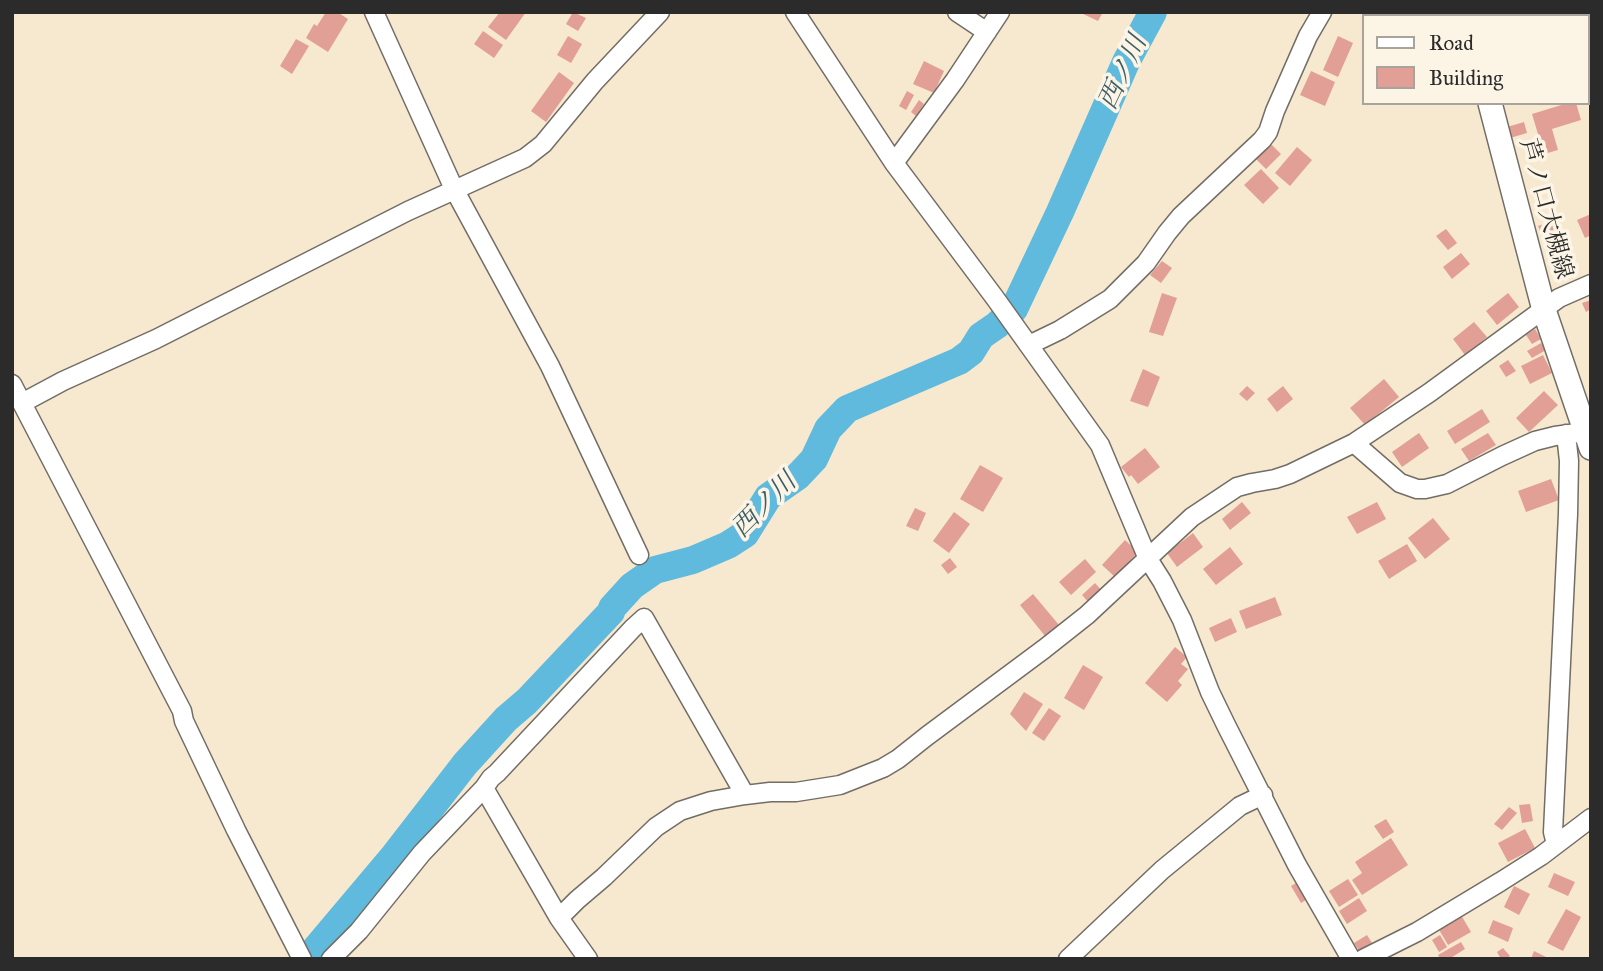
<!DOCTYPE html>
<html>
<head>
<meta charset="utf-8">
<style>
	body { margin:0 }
	#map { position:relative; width:1603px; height:971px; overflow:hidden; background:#f7e8d0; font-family:"IM FELL Great Primer",serif }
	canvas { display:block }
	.frame { position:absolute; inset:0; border:14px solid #2b2b2b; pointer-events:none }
	.legend { position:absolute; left:1362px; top:14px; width:228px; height:91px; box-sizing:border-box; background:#fcf5e5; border:2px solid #a8a49b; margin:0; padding:9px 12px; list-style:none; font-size:21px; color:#2b2b2b }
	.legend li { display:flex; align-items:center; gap:14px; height:35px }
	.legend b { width:35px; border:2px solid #a8a49b }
</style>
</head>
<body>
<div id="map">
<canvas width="1603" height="971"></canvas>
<div class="frame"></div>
<ul class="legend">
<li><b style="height:9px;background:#fff"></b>Road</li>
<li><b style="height:19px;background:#e29f95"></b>Building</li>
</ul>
</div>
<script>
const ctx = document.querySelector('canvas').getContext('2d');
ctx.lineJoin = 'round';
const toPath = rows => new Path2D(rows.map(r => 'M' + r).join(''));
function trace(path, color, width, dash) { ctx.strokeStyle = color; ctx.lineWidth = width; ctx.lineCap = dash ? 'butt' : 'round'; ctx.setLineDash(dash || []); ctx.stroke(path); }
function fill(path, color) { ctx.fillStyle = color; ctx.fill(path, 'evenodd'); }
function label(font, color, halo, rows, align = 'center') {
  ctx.font = font + ' "IM FELL Great Primer","Noto Serif JP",serif'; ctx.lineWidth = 7; ctx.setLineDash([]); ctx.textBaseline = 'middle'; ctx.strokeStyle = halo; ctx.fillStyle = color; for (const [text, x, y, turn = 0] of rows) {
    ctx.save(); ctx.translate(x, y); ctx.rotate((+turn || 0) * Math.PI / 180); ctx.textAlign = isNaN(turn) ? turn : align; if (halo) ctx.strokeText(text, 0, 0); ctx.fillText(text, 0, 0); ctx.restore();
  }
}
trace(toPath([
	[307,959,393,857,465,764,506,719,527,701,611,612,612,608,632,586,655,570,693,560,728,545,745,534,768,497,798,476,814,459,828,429,847,409,959,361,971,352,981,336,997,325,1014,309,1060,212,1126,62,1153,12]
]), '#5fbadd', 28);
fill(toPath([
	[326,12,337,12,348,19,328,52,306,38,314,24,317,26],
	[500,12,526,12,506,40,488,27],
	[573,12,586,18,578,31,566,24],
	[1079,12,1103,12,1098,21],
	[483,31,503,45,494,58,474,44],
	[568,36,582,44,571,63,557,55],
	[1338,36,1353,43,1338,77,1323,70],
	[296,39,309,46,292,74,280,66],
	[924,61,944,71,934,93,913,84],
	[1311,71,1335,82,1325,106,1300,95],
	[559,72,574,83,546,122,531,111],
	[907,91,914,95,906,110,899,106],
	[919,100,924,104,916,116,911,112],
	[1568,103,1576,103,1581,120,1552,129,1558,150,1544,154,1532,114],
	[1524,122,1527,133,1510,138,1507,127],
	[1270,143,1281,154,1266,169,1255,158],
	[1297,147,1312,160,1290,186,1275,173],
	[1261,169,1279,188,1263,204,1244,185],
	[1591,214,1591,235,1585,238,1577,220],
	[1555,220,1558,230,1542,236,1538,226],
	[1446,229,1457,243,1448,250,1436,236],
	[1568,250,1573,263,1561,267,1557,254],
	[1461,253,1470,264,1452,279,1443,267],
	[1162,261,1172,268,1161,283,1150,275],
	[1162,293,1177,298,1163,336,1149,332],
	[1508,293,1519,307,1497,325,1486,311],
	[1591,300,1591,309,1586,312,1582,303],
	[1474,322,1487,337,1465,355,1453,339],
	[1535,329,1541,339,1532,344,1526,335],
	[1541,343,1546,350,1532,358,1527,351],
	[1543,355,1552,373,1530,384,1521,366],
	[1508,360,1516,371,1506,377,1499,366],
	[1143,369,1160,377,1148,407,1130,401],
	[1384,379,1399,397,1365,425,1350,408],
	[1247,386,1255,393,1247,401,1239,394],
	[1283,386,1293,399,1277,412,1267,399],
	[1544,391,1558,405,1529,432,1516,418],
	[1482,409,1490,422,1455,444,1447,431],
	[1419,433,1429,448,1402,467,1392,452],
	[1488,433,1496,445,1469,461,1461,449],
	[1145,448,1160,467,1138,484,1131,475,1129,477,1121,467],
	[980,465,1003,478,983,512,960,499],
	[1551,479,1559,500,1526,512,1518,491],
	[1242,502,1251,513,1230,530,1222,519],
	[1377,502,1386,519,1357,534,1347,517],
	[915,508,926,513,918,531,906,526],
	[954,512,970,524,949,553,933,541],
	[1433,518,1450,539,1425,559,1408,538],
	[1193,533,1203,547,1177,567,1167,553],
	[1125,540,1138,552,1115,577,1102,565],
	[1407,544,1417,561,1389,579,1378,561],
	[1230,547,1243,564,1216,585,1203,569],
	[950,558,957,567,948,574,941,565],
	[1085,559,1096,572,1071,595,1059,582],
	[1095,583,1103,592,1090,604,1082,595],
	[1033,594,1059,625,1045,636,1020,605],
	[1275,597,1282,615,1246,629,1239,611],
	[1231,618,1237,632,1215,642,1209,628],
	[1175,647,1187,657,1181,664,1188,669,1178,681,1182,685,1167,702,1145,683],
	[1083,665,1103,677,1084,710,1064,698],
	[1024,692,1043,704,1026,731,1010,714],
	[1049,708,1061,716,1044,741,1032,733],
	[1530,804,1533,821,1522,823,1519,805],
	[1509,807,1517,813,1502,830,1494,824],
	[1386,819,1394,832,1383,839,1374,826],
	[1525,829,1535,848,1508,862,1498,843],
	[1391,838,1408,865,1362,895,1352,880,1362,873,1355,862],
	[1554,873,1575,882,1568,896,1548,887],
	[1348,879,1358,895,1339,907,1329,891],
	[1301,880,1311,897,1301,903,1291,886],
	[1514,886,1530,894,1519,915,1504,907],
	[1359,898,1367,911,1347,924,1339,911],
	[1566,909,1581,917,1563,951,1547,943],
	[1461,915,1471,932,1448,945,1438,928],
	[1493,920,1513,928,1508,942,1488,933],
	[1367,935,1372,943,1360,952,1354,943],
	[1440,935,1447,947,1439,952,1432,940],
	[1461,942,1465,949,1449,959,1440,959,1438,955],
	[1503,948,1510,956,1506,959,1501,959,1497,952],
	[1534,951,1550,959,1531,959]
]), '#e29f95');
const minor = toPath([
	[374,12,454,189,550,366,639,555],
	[795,12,894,163,995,298,1100,445,1148,559,1162,581,1182,620,1210,692,1226,725,1297,865,1351,959],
	[957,12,987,32],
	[894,163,955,80,1000,12],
	[1029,345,1060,330,1110,299,1146,263,1167,233,1181,216,1262,140,1268,132,1275,111,1308,36,1322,12],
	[12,384,182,711,184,721,236,830,302,959],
	[22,403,63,381,156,339,408,211,525,158,543,144,595,81,660,12],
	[1354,443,1400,483,1417,489,1425,489,1447,484,1502,456,1535,441,1555,436,1577,433],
	[484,788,559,918,588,959],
	[1556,844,1553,832,1568,514,1569,461,1566,434],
	[559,918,577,900,604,877,656,827,680,811,711,801,745,795,770,792,796,792,840,785,883,768,898,759,927,736,1044,649,1087,615,1192,517,1237,487,1252,483,1275,479,1290,474,1354,443,1429,393,1559,298,1591,284],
	[331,959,359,931,422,853,484,788,491,778,497,773,633,628,644,618,745,795],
	[1068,959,1162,870,1240,806,1263,795],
	[1363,959,1417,932,1500,882,1541,856,1591,818]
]);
const major = toPath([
	[1481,16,1481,12],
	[1490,103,1544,310,1591,448]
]);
trace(minor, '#726d65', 21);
trace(major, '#726d65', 26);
trace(minor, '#fff', 18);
trace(major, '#fff', 23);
label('24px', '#2b2b2b', '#fcf5e5', [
	["芦ノ口大槻線",1545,209,75]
]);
label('italic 26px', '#3d5d69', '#fcf5e5', [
	["西ノ川",1124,73,-65],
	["西ノ川",765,506,-45]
]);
</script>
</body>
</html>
